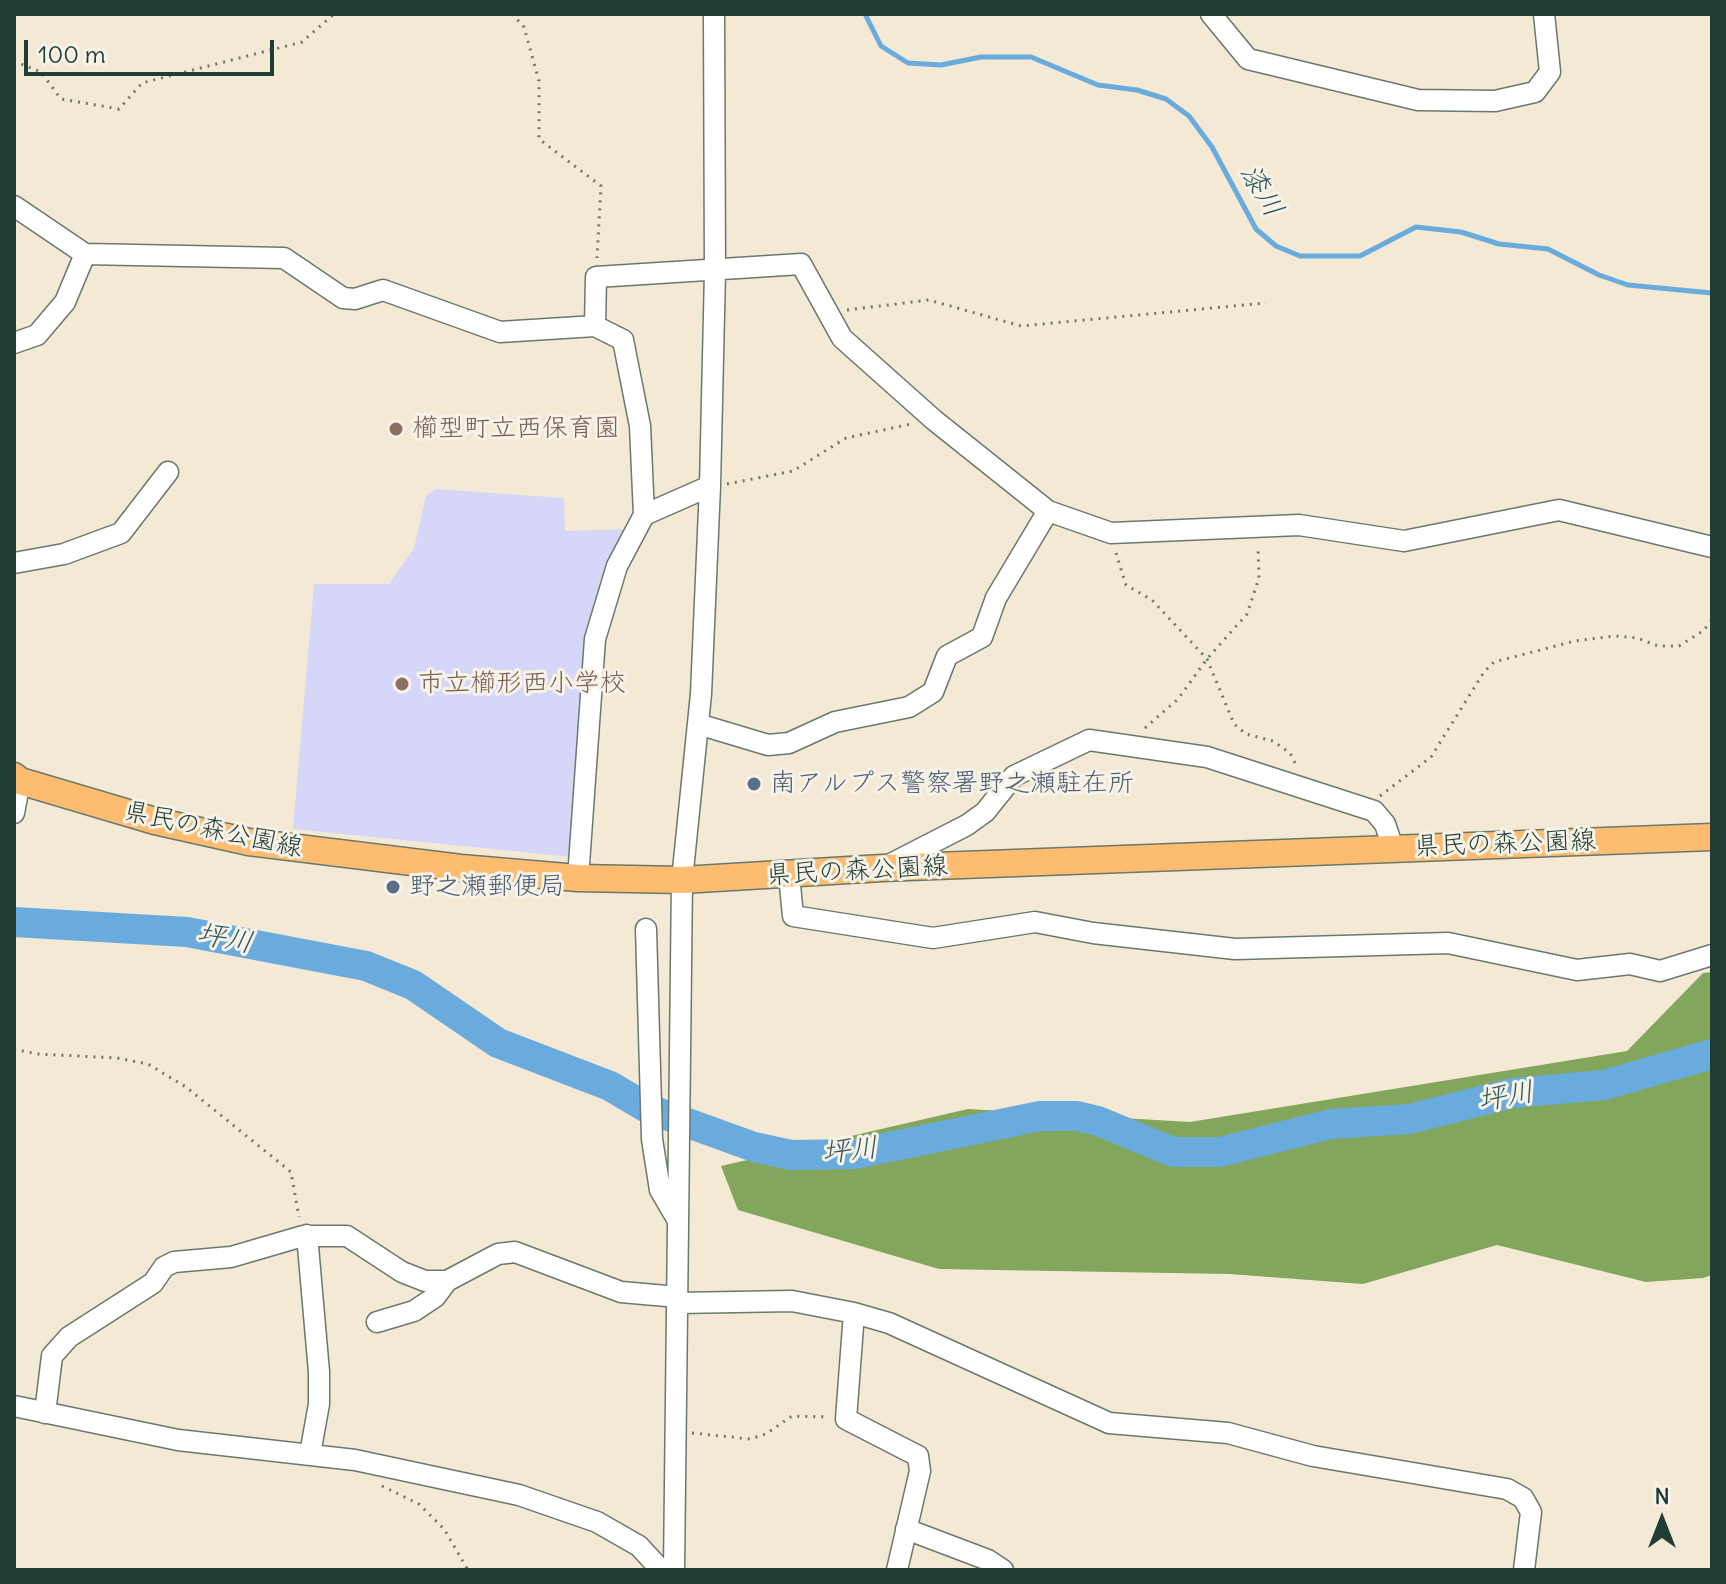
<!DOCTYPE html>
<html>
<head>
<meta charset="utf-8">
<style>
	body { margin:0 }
	#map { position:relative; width:1726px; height:1584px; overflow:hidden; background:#f3e9d4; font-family:Delius,sans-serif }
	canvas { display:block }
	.frame { position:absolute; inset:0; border:16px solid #1f3d34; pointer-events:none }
	.north { position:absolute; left:1622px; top:1480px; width:80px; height:80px; -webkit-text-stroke:6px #f7f3e8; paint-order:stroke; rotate:0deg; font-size:22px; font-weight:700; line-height:32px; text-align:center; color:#1f3d34 }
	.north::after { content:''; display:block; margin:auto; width:28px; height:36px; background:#1f3d34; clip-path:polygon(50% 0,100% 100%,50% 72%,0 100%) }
	.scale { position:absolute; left:24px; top:40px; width:250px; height:36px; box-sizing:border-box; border:4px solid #1f3d34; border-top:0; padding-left:10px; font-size:24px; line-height:28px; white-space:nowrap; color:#1f3d34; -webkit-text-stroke:6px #f7f3e8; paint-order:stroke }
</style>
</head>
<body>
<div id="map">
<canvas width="1726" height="1584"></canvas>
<div class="frame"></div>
<div class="north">N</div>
<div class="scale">100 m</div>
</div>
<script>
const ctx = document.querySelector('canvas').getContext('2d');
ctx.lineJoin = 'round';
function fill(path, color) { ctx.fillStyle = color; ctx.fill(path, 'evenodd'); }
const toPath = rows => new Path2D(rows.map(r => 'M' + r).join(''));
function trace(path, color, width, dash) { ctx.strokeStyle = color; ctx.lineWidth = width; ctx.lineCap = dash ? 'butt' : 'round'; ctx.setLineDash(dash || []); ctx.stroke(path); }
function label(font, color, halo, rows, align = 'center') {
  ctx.font = font + ' Delius,"Klee One",sans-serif'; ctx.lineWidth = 6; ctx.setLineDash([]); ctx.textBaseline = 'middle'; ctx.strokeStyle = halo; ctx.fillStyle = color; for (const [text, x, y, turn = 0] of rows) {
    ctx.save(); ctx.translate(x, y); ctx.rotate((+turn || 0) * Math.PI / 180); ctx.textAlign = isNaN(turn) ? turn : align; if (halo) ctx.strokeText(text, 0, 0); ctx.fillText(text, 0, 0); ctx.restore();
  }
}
fill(toPath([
	[436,489,564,498,565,531,630,529,606,576,572,857,293,829,314,584,389,584,414,548,426,496]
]), '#d6d7f8');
fill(toPath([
	[1712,972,1712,1275,1703,1278,1646,1282,1497,1245,1363,1284,1229,1274,939,1269,738,1210,721,1166,968,1109,1190,1122,1627,1051,1703,973]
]), '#82a65c');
trace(toPath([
	[865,14,881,46,908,63,941,65,981,57,1031,57,1098,85,1137,90,1166,99,1189,116,1212,147,1256,229,1276,246,1300,256,1360,256,1416,227,1461,232,1499,244,1548,249,1599,275,1628,285,1712,293]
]), '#69abdd', 5);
trace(toPath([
	[14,922,187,932,366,966,413,985,498,1043,610,1086,649,1109,754,1147,791,1155,855,1154,1040,1116,1077,1116,1098,1121,1173,1152,1220,1152,1331,1124,1409,1119,1512,1093,1604,1085,1712,1054]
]), '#69abdd', 30);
const minor = toPath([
	[1211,14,1248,59,1418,100,1495,101,1535,92,1550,72,1544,14],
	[14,206,85,254,284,258,343,298,355,299,383,290,500,332,595,326,623,340,640,426,644,515],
	[595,326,596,277,801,264,842,338,934,420,1048,511,1111,533,1299,525,1404,541,1559,510,1712,547],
	[14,343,37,335,65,302,85,254],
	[14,563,64,554,121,533,168,472],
	[698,724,768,745,789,743,835,722,909,707,933,692,947,656,982,637,996,598,1048,511],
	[14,813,20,781],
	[889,865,967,825,985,812,1014,776,1089,740,1207,757,1374,811,1385,824,1393,848],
	[789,875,793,916,933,938,1035,922,1093,933,1235,949,1448,943,1577,970,1630,964,1660,971,1712,955],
	[578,878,595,639,617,566,644,515,710,486],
	[646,929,652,1139,660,1190,677,1219],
	[307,1235,319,1372,319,1404,310,1454],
	[678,1303,792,1301,854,1313,889,1323,1109,1423,1228,1433,1313,1456,1507,1489,1523,1498,1531,1512,1524,1570],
	[854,1313,846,1419,918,1456,920,1471,897,1570],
	[377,1322,414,1311,435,1297,447,1281],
	[14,1406,178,1440,355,1460,519,1495,597,1522,639,1546,661,1570],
	[45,1413,52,1356,69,1337,153,1283,164,1267,174,1262,231,1257,303,1236,347,1236,402,1272,425,1281,447,1281,498,1254,515,1252,621,1292,678,1297],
	[906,1529,988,1560,1003,1570],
	[674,1570,682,880,701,694,710,486,715,272,714,14]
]);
const major = toPath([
	[14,776,20,781,155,821,249,842,461,868,578,878,682,880,882,868,1712,837]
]);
trace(minor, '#69796c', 23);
trace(major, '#69796c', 29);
trace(toPath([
	[512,14,524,27,539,81,539,139,601,186,597,258],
	[14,61,41,72,61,99,119,109,142,83,302,42,334,14],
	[847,310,929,300,1021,326,1266,303],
	[727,484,793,471,846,438,911,424],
	[1116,553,1126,585,1152,600,1207,659,1234,724,1246,734,1273,741,1290,753,1296,765],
	[1145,728,1178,699,1207,659,1247,614,1259,578,1258,546],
	[1380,796,1431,757,1484,672,1494,662,1575,641,1615,636,1637,638,1658,646,1679,646,1703,631,1712,620],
	[14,1049,37,1054,117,1058,148,1064,186,1087,291,1172,299,1217],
	[692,1433,750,1439,766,1434,792,1416,829,1417],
	[382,1486,419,1504,444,1529,468,1570]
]), '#69796c', 3, [2, 6]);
trace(minor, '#fff', 20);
trace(major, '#fdbc70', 26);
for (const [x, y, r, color] of [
	[396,429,8,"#8d6e63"],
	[402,684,8,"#8d6e63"],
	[754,784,8,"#5c6f8a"],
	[393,887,8,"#5c6f8a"]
]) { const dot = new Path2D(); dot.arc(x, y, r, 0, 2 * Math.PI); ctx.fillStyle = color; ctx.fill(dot); trace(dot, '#f7f3e8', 3); }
label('26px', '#785e54', '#f7f3e8', [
	["櫛型町立西保育園",412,429],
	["市立櫛形西小学校",418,684]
], 'left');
label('26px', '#4e5e75', '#f7f3e8', [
	["南アルプス警察署野之瀬駐在所",770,784],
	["野之瀬郵便局",409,887]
], 'left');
label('26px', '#1f3d34', '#f7f3e8', [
	["県民の森公園線",213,830,12],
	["県民の森公園線",1505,844,-2],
	["県民の森公園線",857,871,-3]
]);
label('italic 28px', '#32585e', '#f7f3e8', [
	["漆川",1261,191,59],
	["坪川",225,939,11],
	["坪川",1506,1097,-10],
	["坪川",850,1151,-6]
]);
</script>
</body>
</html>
